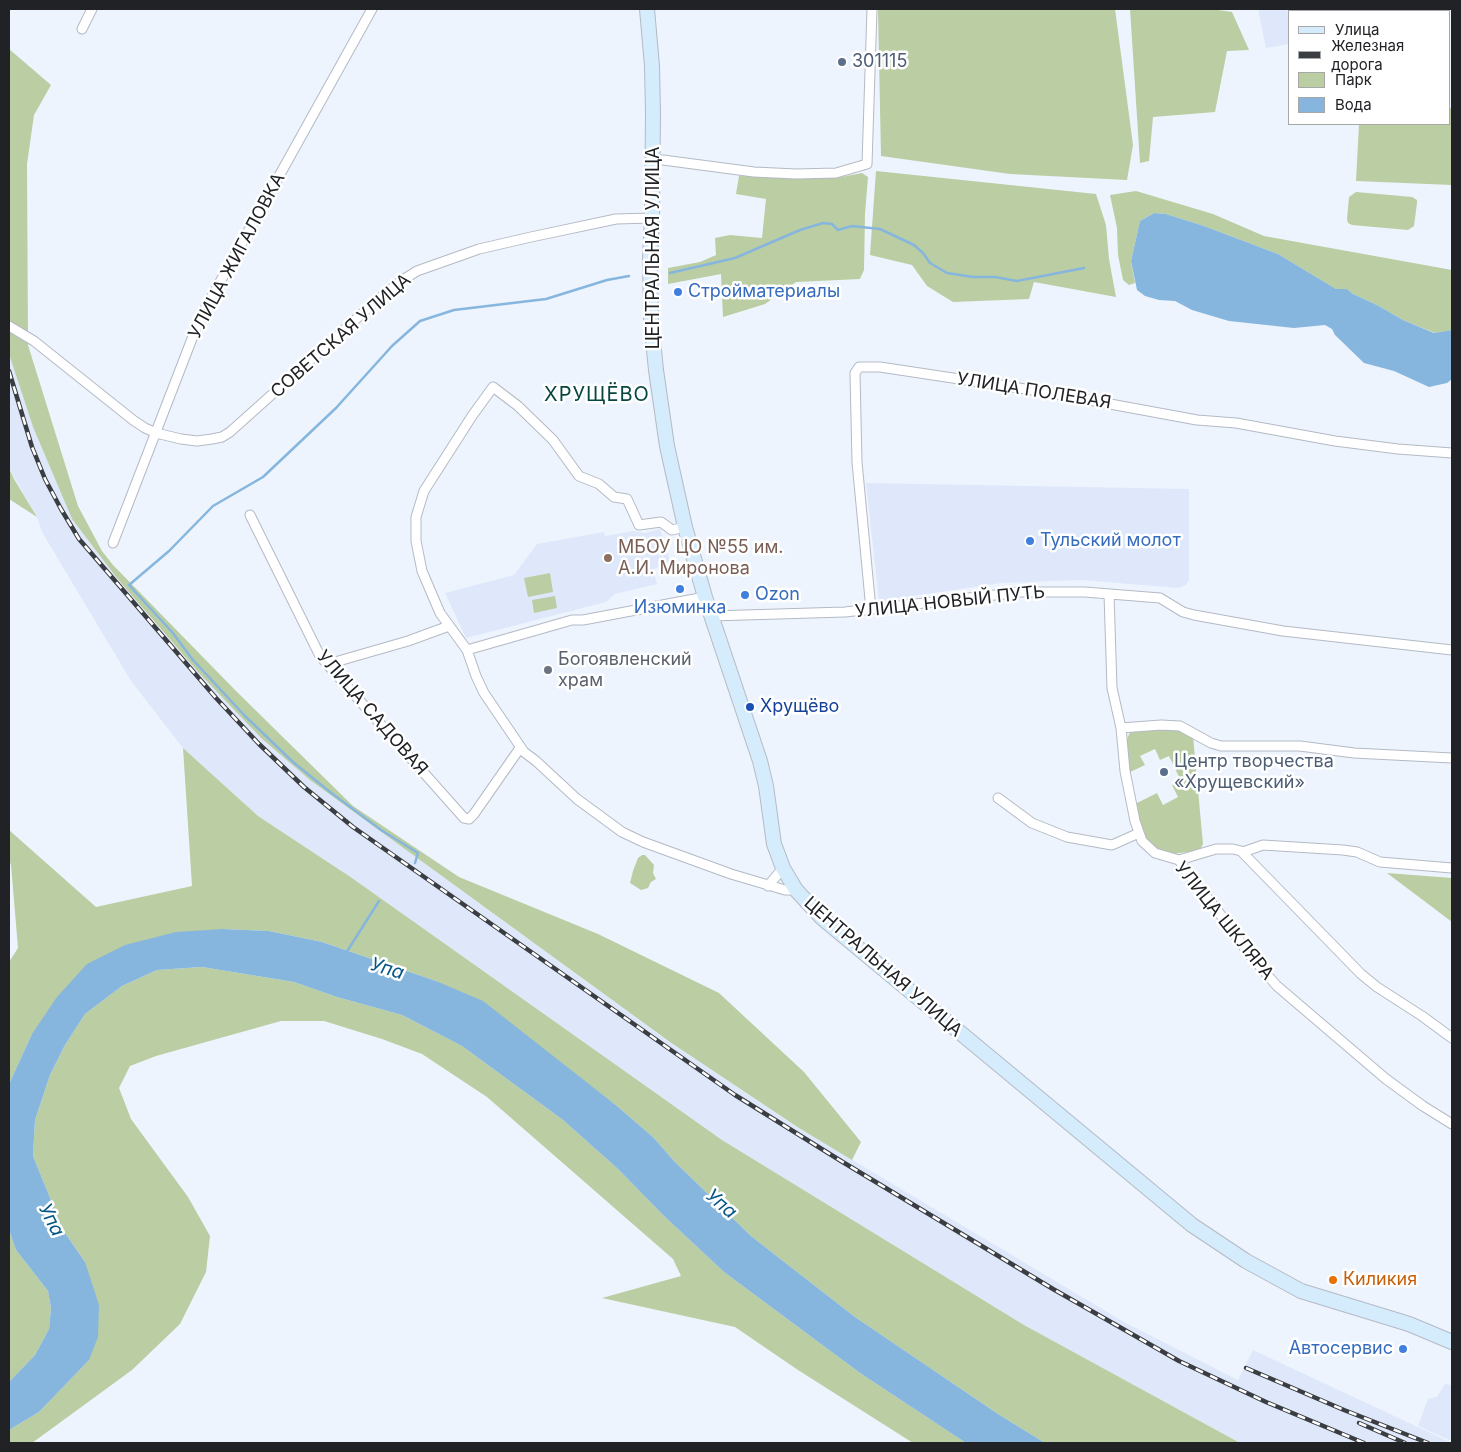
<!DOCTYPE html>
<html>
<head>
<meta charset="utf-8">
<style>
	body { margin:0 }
	#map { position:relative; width:1461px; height:1452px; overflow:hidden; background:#edf4fe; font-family:Inter,sans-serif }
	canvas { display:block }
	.frame { position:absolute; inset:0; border:10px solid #202226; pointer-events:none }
	.legend { position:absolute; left:1288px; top:10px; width:162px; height:115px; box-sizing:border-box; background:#fff; border:1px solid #a6a7a8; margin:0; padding:6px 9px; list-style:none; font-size:15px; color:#202226 }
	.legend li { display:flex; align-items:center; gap:10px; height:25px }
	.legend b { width:25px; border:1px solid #a6a7a8 }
</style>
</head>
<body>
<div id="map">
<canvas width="1461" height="1452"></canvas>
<div class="frame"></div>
<ul class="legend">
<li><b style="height:6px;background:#d5ecfc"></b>Улица</li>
<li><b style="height:6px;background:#3a3d41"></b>Железная дорога</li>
<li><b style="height:14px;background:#bbcda2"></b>Парк</li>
<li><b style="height:14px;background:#86b6de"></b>Вода</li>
</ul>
</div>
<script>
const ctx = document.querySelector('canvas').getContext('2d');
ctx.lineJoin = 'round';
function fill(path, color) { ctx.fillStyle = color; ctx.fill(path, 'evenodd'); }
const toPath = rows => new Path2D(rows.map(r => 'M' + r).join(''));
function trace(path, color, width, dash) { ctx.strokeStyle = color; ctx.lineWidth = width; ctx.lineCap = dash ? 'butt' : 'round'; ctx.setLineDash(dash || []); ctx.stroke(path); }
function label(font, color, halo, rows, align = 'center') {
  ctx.font = font + ' Inter,sans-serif'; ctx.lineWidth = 5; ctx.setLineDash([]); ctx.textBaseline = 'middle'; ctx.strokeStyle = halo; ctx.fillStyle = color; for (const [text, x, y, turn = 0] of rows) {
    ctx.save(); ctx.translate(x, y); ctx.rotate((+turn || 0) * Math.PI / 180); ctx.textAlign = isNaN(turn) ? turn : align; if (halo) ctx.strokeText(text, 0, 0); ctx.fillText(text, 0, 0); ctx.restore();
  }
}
fill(toPath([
	[1258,9,1287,9,1290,23,1290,44,1266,48],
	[9,354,33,427,72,519,116,577,199,673,261,738,310,780,670,1042,799,1128,1124,1322,1238,1380,1253,1350,1452,1443,1240,1443,1024,1325,722,1140,352,878,258,816,183,748,131,681,42,532,37,517,9,468],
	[866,483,1189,489,1189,580,1186,585,1179,588,1081,580,1001,583,879,601],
	[660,529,671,564,653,569,657,584,615,594,606,602,466,638,445,593,514,575,537,544,604,532,605,536,633,531,645,533],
	[1452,1382,1452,1441,1418,1426,1428,1399,1437,1397,1445,1384,1450,1385]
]), '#dee8fa');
fill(toPath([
	[878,9,1115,9,1133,145,1127,180,1010,174,881,156],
	[1130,9,1211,9,1232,12,1249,50,1227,51,1215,112,1153,117,1149,161,1140,163],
	[9,49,51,85,34,115,27,164,28,345,78,506,102,551,113,565,236,691,353,806,459,877,598,934,719,993,804,1072,861,1142,852,1160,799,1128,670,1042,310,780,261,738,199,673,116,577,72,519,33,427,9,354],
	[1450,108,1452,108,1452,185,1356,181,1359,124,1450,124],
	[876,171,1096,194,1106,225,1109,259,1116,297,1034,282,1029,299,953,302,927,286,912,265,870,255],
	[862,173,868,177,865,214,864,270,860,279,796,282,765,304,723,317,721,274,668,284,668,268,700,262,716,255,715,238,730,235,762,238,766,199,736,194,739,176,836,178],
	[1136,191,1213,214,1264,236,1452,270,1452,330,1435,333,1403,320,1377,305,1353,294,1347,289,1336,289,1278,254,1204,226,1166,214,1154,213,1140,221,1131,261,1135,283,1129,285,1123,280,1118,255,1117,228,1110,195],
	[1356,192,1412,197,1417,200,1417,203,1414,226,1408,230,1352,225,1348,223,1347,219,1349,197],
	[9,468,14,479,37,517,9,499],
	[550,573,553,592,528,597,524,578],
	[555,596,557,608,534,613,532,600],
	[1174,728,1193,736,1203,844,1200,850,1173,854,1154,849,1144,837,1135,804,1157,793,1163,805,1178,797,1172,785,1181,781,1169,756,1160,760,1155,749,1140,756,1145,765,1128,773,1126,742,1130,732],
	[183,748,258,816,352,878,722,1140,1024,1325,1240,1443,1045,1443,998,1414,855,1317,751,1236,674,1161,654,1138,617,1106,562,1064,436,981,322,942,269,931,223,929,32,1034,9,1084,9,962,18,948,11,865,9,860,9,830,96,907,192,886],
	[642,855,645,855,654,865,653,873,656,879,651,882,648,888,641,890,630,883,633,871,638,858],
	[1387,873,1452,878,1452,922],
	[202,967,294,982,337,997,402,1015,462,1046,563,1120,618,1169,664,1216,724,1272,860,1373,966,1443,913,1443,798,1370,735,1327,602,1298,681,1276,673,1259,487,1097,422,1054,382,1039,324,1021,281,1021,156,1056,130,1066,119,1088,131,1119,188,1197,210,1236,206,1272,180,1324,132,1370,32,1443,9,1443,9,1430,39,1412,89,1360,85,1262,63,1230,33,1156,35,1120,50,1075,65,1045,85,1014,122,986,157,970],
	[9,1230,16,1250,48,1291,51,1308,49,1329,35,1355,9,1382]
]), '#bbcda2');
fill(toPath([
	[1154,213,1166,214,1204,226,1278,254,1336,289,1347,289,1353,294,1377,305,1403,320,1434,333,1452,330,1452,379,1447,383,1429,387,1394,371,1364,363,1335,335,1332,329,1325,325,1294,328,1229,321,1192,310,1175,301,1159,300,1145,296,1137,290,1131,261,1140,221],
	[223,929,269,931,322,942,436,981,483,1001,617,1106,654,1138,674,1161,751,1236,855,1317,998,1414,1045,1443,966,1443,860,1373,724,1272,664,1216,618,1169,563,1120,462,1046,402,1015,337,997,294,982,202,967,157,970,122,986,85,1014,65,1045,50,1075,35,1120,33,1156,63,1230,85,1262,99,1305,98,1337,89,1360,66,1384,39,1412,9,1430,9,1382,35,1355,49,1329,51,1308,48,1291,16,1250,9,1230,9,1084,32,1034,57,997,87,964,125,945,176,932]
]), '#86b6de');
trace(toPath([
	[670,273,735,258,800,230,823,223,832,224,838,230,852,226,880,229,914,245,923,253,930,263,947,273,973,277,995,277,1017,281,1084,268],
	[415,863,418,853,381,830,330,792,293,762,245,716,193,660,172,632,129,585,169,551,213,506,263,477,336,408,392,346,420,321,454,310,546,299,607,280,629,276],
	[346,953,379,901]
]), '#86b6de', 2.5);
const minor = toPath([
	[82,29,92,9],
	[652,160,663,160,754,172,796,174,836,173,867,164,872,9],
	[9,326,34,341,133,420,145,428,156,433,181,439,197,441,212,439,222,437,230,432,374,303,401,281,417,271,479,249,531,237,616,219,652,218],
	[250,515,320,656,464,818,469,819,474,814,520,748],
	[685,527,672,530,661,522,639,525,627,499,614,497,599,484,579,476,553,440,518,406,493,387,472,416,424,491,416,517,416,541,422,571,440,613,467,650,476,676,484,693,524,752,536,761,577,799,622,832,643,842,731,874,785,890,796,890],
	[113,543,200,318,372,9],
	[1109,594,1112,688,1121,728,1125,771,1135,821,1142,841,1155,853,1179,860,1188,874,1217,910,1249,954,1277,986,1386,1079,1423,1106,1452,1124],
	[871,610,857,462,855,373,859,367,880,367,1045,392,1197,420,1236,423,1335,441,1398,449,1452,453],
	[711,616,845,612,1021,592,1085,592,1160,598,1183,612,1194,615,1283,631,1452,650],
	[467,650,572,620,583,620,705,597],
	[328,664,408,641,449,626],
	[1121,728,1161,725,1180,726,1211,743,1221,746,1300,746,1354,753,1452,758],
	[998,798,1032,823,1067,837,1112,845,1139,833],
	[1243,852,1263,845,1343,850,1357,852,1380,862,1452,868],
	[1179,860,1216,849,1233,849,1241,851,1361,974,1377,987,1422,1016,1452,1038],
	[768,886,783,868]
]);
const secondary = toPath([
	[647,9,652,66,653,113,652,218,650,258,651,320,656,370,667,446,685,527,705,597,760,761,766,786,774,844,783,868,796,890,822,918,1192,1225,1246,1261,1301,1291,1409,1324,1452,1342]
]);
trace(minor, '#b4bac5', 11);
trace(secondary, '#b4bac5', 16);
trace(minor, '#fff', 9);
trace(secondary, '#d5ecfc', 14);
const rail = toPath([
	[9,371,32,447,45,479,61,509,79,539,216,698,259,744,304,787,353,827,735,1095,841,1161,1053,1289,1179,1361,1266,1402,1364,1443],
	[1246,1368,1344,1410,1428,1443],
	[1359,1423,1405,1443]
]);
trace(rail, '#3a3d41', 4.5);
trace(rail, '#fff', 2.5, [8]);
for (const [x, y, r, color] of [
	[842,62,5,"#5c6f8a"],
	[678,292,5,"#3f7fe0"],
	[1030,541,5,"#3f7fe0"],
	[608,558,5,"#8d6e63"],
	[680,589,5,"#3f7fe0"],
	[745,595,5,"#3f7fe0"],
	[548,670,5,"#6b7280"],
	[750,707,5,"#1a4fb4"],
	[1164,772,5,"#5c6f8a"],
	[1333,1280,5,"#e8710a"],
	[1403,1349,5,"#3f7fe0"]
]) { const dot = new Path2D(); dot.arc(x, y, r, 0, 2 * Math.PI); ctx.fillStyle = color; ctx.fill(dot); trace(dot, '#fff', 2); }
label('18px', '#4e5e75', '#fff', [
	["301115",852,62],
	["Центр творчества",1174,762],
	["«Хрущевский»",1174,783]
], 'left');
label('18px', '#202226', '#fff', [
	["ЦЕНТРАЛЬНАЯ УЛИЦА",654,248,-90],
	["УЛИЦА ЖИГАЛОВКА",237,256,-62],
	["СОВЕТСКАЯ УЛИЦА",341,336,-41],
	["УЛИЦА ПОЛЕВАЯ",1034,391,9],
	["УЛИЦА НОВЫЙ ПУТЬ",950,602,-6],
	["УЛИЦА САДОВАЯ",372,713,49],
	["УЛИЦА ШКЛЯРА",1224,921,51],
	["ЦЕНТРАЛЬНАЯ УЛИЦА",883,967,41]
]);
label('18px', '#366cbe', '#fff', [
	["Стройматериалы",688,292],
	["Тульский молот",1040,541],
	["Ozon",755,595],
	["Изюминка",680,608,"center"],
	["Автосервис",1393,1349,"right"]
], 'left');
label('18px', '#785e54', '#fff', [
	["МБОУ ЦО №55 им.",618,548],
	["А.И. Миронова",618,569]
], 'left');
label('18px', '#5b616d', '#fff', [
	["Богоявленский",558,660],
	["храм",558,681]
], 'left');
label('18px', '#164399', '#fff', [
	["Хрущёво",760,707]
], 'left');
label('18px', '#c56008', '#fff', [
	["Киликия",1343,1280]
], 'left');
label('italic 19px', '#045688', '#fff', [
	["Упа",387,969,17],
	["Упа",721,1204,41],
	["Упа",51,1220,63]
]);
ctx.letterSpacing = '1px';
label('20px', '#084741', '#fff', [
	["ХРУЩЁВО",597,395]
]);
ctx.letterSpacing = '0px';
</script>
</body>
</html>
